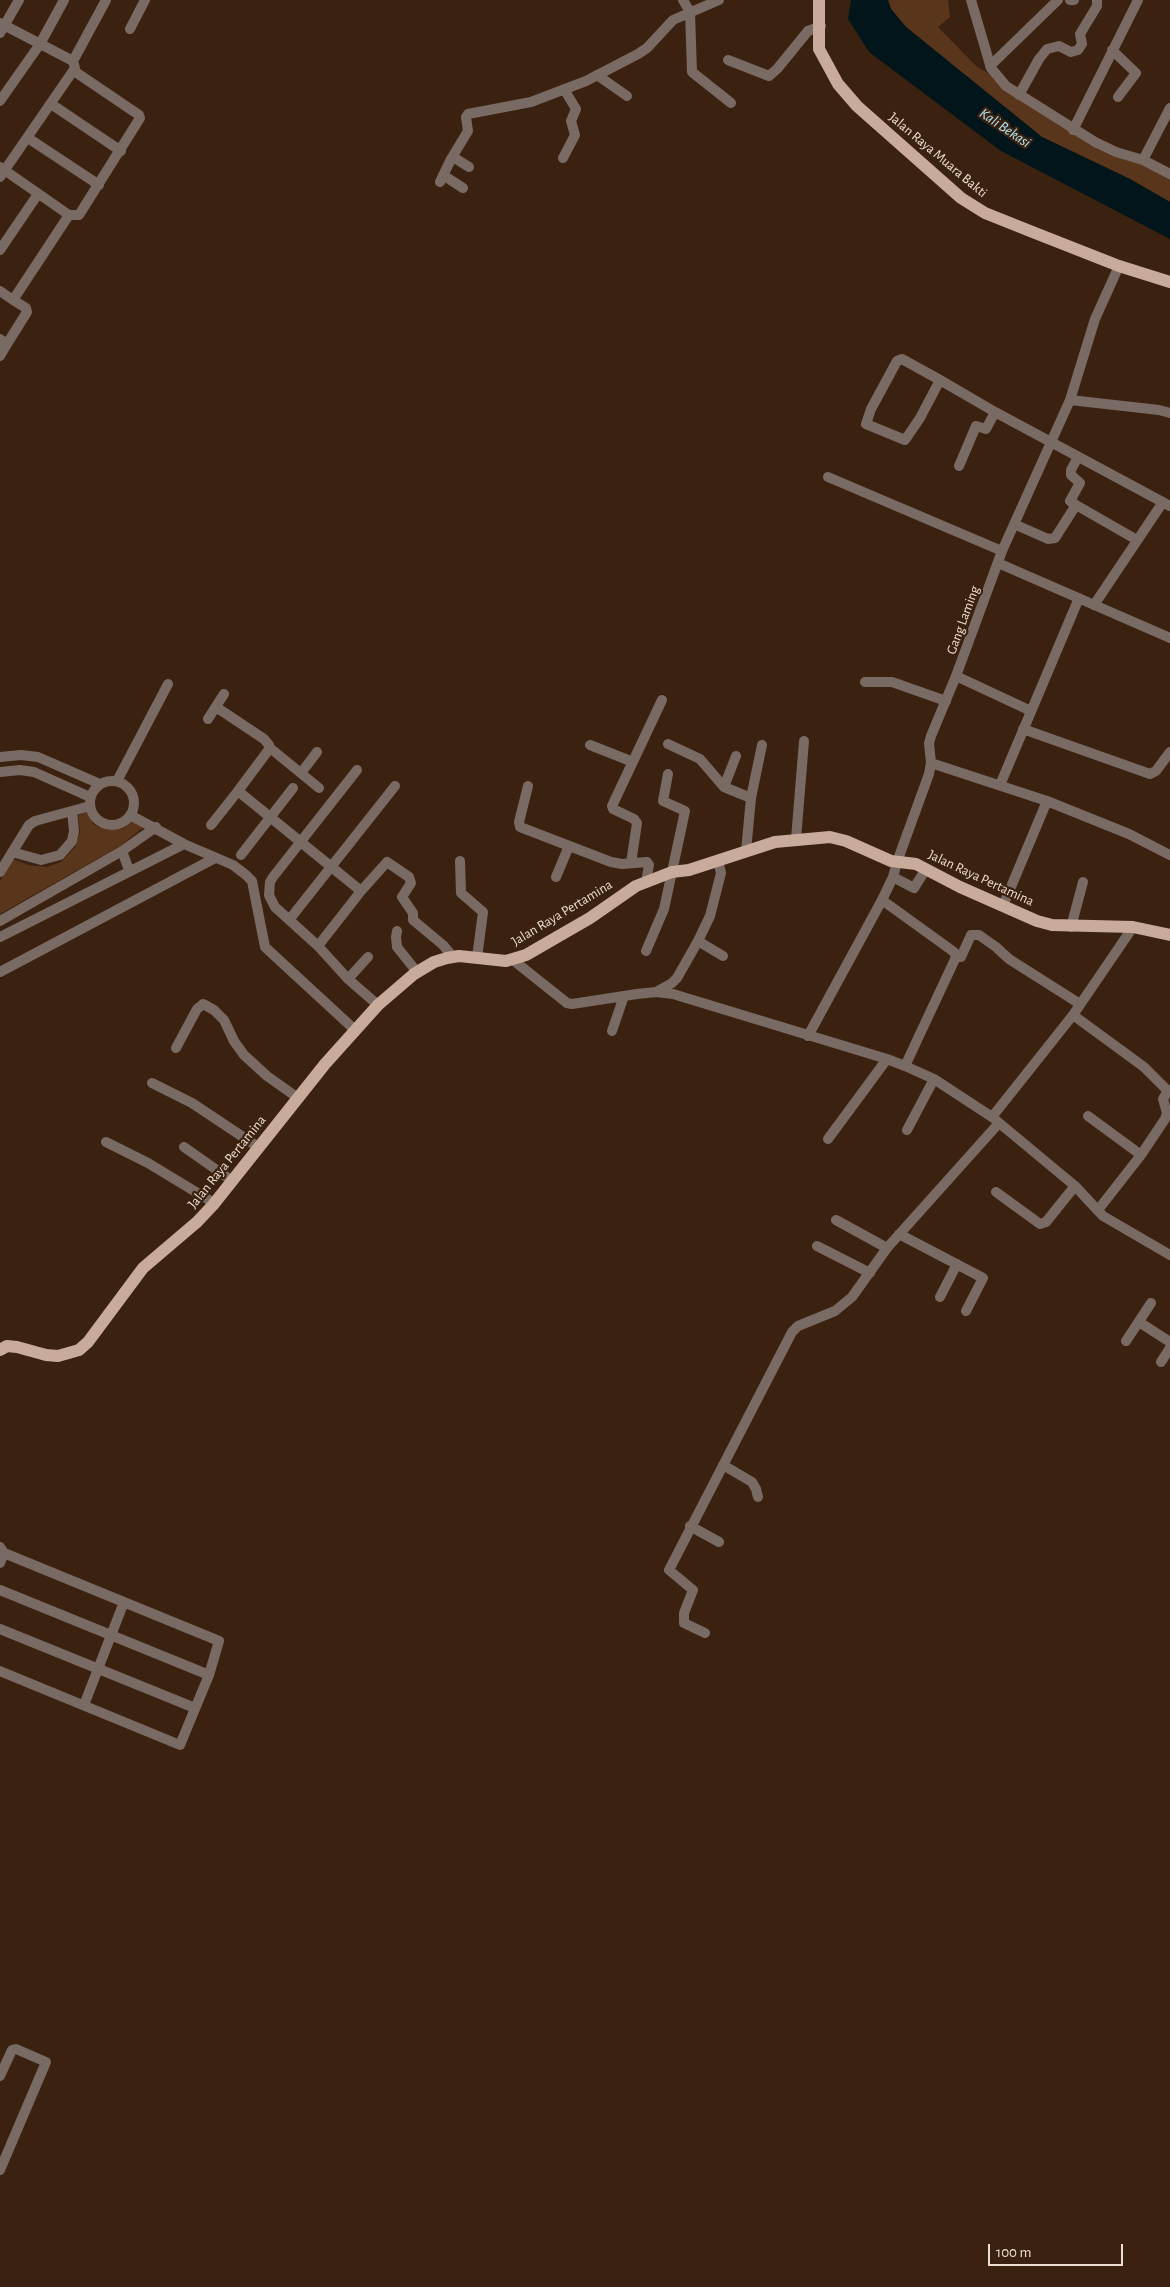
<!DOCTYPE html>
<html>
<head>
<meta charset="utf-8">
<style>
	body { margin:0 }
	#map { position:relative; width:1170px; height:2287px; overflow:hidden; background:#3b2210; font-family:"Alegreya Sans",sans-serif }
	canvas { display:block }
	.scale { position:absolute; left:988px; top:2244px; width:135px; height:22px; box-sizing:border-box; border:2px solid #eeddd2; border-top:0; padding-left:6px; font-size:15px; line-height:18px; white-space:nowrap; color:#eeddd2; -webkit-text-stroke:4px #3b2210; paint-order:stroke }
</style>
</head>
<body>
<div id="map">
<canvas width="1170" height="2287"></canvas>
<div class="scale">100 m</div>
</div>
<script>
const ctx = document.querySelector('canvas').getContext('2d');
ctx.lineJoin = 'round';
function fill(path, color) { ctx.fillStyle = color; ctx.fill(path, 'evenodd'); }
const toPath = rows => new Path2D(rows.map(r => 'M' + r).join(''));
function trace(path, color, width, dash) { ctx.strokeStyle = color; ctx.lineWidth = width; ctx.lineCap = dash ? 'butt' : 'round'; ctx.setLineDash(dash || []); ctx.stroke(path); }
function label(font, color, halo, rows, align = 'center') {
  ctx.font = font + ' "Alegreya Sans",sans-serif'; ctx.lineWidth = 4.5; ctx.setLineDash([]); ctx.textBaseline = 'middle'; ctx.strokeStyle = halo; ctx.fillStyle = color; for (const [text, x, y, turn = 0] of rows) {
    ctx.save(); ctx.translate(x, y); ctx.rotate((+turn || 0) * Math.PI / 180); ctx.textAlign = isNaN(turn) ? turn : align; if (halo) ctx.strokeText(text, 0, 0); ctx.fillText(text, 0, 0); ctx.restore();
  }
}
fill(toPath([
	[888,0,948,0,950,17,938,27,977,67,997,78,1043,111,1170,174,1170,202,1130,179,1042,137,906,27,891,9],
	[86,812,94,825,107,830,122,829,133,821,145,826,120,846,0,914,0,881,13,859,28,865,47,867,61,862,75,847,80,832,78,815]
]), '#58351b');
fill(toPath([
	[851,0,888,0,891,9,906,27,1042,137,1130,179,1170,202,1170,239,1001,151,869,52,848,19]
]), '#02151b');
trace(toPath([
	[683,0,690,12,692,72,731,103],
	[971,0,991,68,1006,86,1095,142,1116,152,1143,160,1170,174],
	[1070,0,1074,0],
	[0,23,73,61,75,68,0,177],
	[130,29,145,0],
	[0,33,19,0],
	[1112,50,1136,73,1118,97],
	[728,60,769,76,777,69,808,31,821,26],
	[73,61,106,0],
	[990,66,1058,0],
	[597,75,627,96],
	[1019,95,1039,59,1047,49,1059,46,1071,52,1078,50,1082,44,1080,34,1097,6,1097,0],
	[0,101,40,44,64,0],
	[51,104,121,151],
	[1073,130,1138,0],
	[28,138,99,185],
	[453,157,469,167],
	[563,158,575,135,571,121,576,109,564,89],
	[1143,160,1170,108],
	[0,167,69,215,79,215,140,118,139,115,74,71],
	[443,175,463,188],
	[440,182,451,159,468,131,466,117,468,114,531,102,586,81,638,54,647,48,673,20,719,0],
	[0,250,38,194],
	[0,291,13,300,69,215],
	[0,339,7,344,0,356],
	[7,344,27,312,26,308,13,300],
	[940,380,920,418,905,440,866,424,871,409,897,361,902,359,940,380,995,412,1170,506],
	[1070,400,1159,410,1170,413],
	[959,466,976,426,986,429,995,412],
	[828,477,1002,551],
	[1076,505,1137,540],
	[1014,524,1048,539,1055,538,1076,505,1070,501,1080,483,1071,475,1071,470,1078,457],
	[998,563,1170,638],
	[1094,605,1163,502],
	[956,676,1031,711],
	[865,682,892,682,946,701],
	[216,707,264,739,269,745,270,748,238,791,361,891,387,862,409,877,411,883,402,897,413,913,413,920,443,945,453,957],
	[208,719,224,694],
	[1023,729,1150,774,1156,771,1170,752],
	[668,744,700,759,724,787,751,798],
	[590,745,633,762],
	[270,748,319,788],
	[0,757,21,755,38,757,100,784],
	[931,763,1047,801,1129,834,1170,855],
	[357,770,273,877,270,882,269,895,275,907,318,946,348,979,378,1005],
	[0,772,20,770,34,772,90,797],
	[301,773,317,752],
	[117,781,168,684],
	'90 803a22 22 0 1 1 44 0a22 22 0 1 1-44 0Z',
	[1000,785,1079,598],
	[528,786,519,822,520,827,611,862,622,864,647,862,649,865,646,882],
	[724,787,736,756],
	[130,815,184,844,233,865,246,875,252,881,265,947,355,1030],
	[211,825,238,791],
	[796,839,804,741],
	[122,851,129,870],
	[746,851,751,798,762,745],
	[12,852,41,860,60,855,72,841,74,831,72,811],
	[241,855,293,788],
	[460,861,461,893,483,912,477,958],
	[631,863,637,823,634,819,613,809,612,806,662,700],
	[0,872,29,825,35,821,90,806],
	[556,877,569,846],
	[893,877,914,888,926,869],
	[882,900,954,952,956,957,905,1066],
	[1003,906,1047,801],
	[289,920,395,786],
	[0,921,122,851,156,827],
	[1071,927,1083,882],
	[397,931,396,937,397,947,417,972],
	[0,937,184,844],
	[698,941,723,956],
	[318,946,361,891],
	[646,951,664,909,685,811,663,801,668,774],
	[956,957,961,957,971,935,979,935,996,947,1009,959,1080,1004],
	[513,960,567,1003,572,1004,637,994,656,992,673,994,887,1059,905,1066,934,1079,992,1117,1075,1186,1103,1216,1170,1255],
	[0,972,215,858],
	[348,979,368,957],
	[656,992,672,983,677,978,698,941,710,916,721,873,718,861],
	[1073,1015,1144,1067,1166,1089,1170,1091],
	[612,1031,624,996],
	[808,1036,882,900,893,877,897,862,929,774,931,763,929,743,931,736,956,676,1002,551,1070,400,1095,319,1119,266],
	[176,1048,197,1009,203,1004,214,1010,224,1020,234,1041,244,1055,267,1076,298,1098],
	[152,1083,192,1103,258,1147],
	[1088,1116,1141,1155],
	[992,1117,1073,1015,1133,927],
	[907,1130,934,1079],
	[828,1139,887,1059],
	[106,1142,148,1163,214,1203],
	[184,1147,231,1180],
	[996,1192,1040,1224,1046,1222,1075,1186],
	[1098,1210,1141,1155,1165,1119,1167,1113,1163,1099,1168,1091],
	[836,1220,887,1248],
	[899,1234,983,1278,966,1311],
	[817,1246,870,1273],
	[940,1297,957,1264],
	[1139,1322,1170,1342],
	[1126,1341,1151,1303],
	[1161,1362,1170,1348],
	[723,1465,752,1482,756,1489,758,1497],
	[690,1526,719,1542],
	[0,1547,4,1553,219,1641,209,1675,180,1745,0,1671],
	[0,1563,4,1553],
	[0,1590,209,1675],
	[0,1629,195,1708],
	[705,1633,684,1623,684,1613,693,1590,669,1570,792,1332,798,1326,835,1311,852,1297,887,1248,999,1123],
	[84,1705,124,1602],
	[0,2076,12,2050,16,2049,46,2062,0,2170]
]), '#796a63', 10);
trace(toPath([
	[819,0,819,49,838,84,857,106,961,198,985,213,1030,231,1119,266,1170,282],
	[0,1350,7,1346,17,1347,46,1355,58,1356,79,1350,88,1342,143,1268,197,1222,213,1205,325,1064,378,1005,414,974,434,962,447,958,459,956,506,961,526,955,590,918,636,886,672,872,689,870,775,842,830,837,846,841,891,861,916,864,960,887,1037,921,1052,925,1133,927,1170,935]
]), '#c9ab9c', 12);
label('14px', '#eeddd2', '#3b2210', [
	["Jalan Raya Muara Bakti",938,155,40],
	["Gang Laming",963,620,-70],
	["Jalan Raya Pertamina",981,878,25],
	["Jalan Raya Pertamina",562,913,-31],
	["Jalan Raya Pertamina",227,1162,-51]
]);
label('italic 15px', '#b0eafa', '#3b2210', [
	["Kali Bekasi",1005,128,34]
]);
</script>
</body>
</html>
